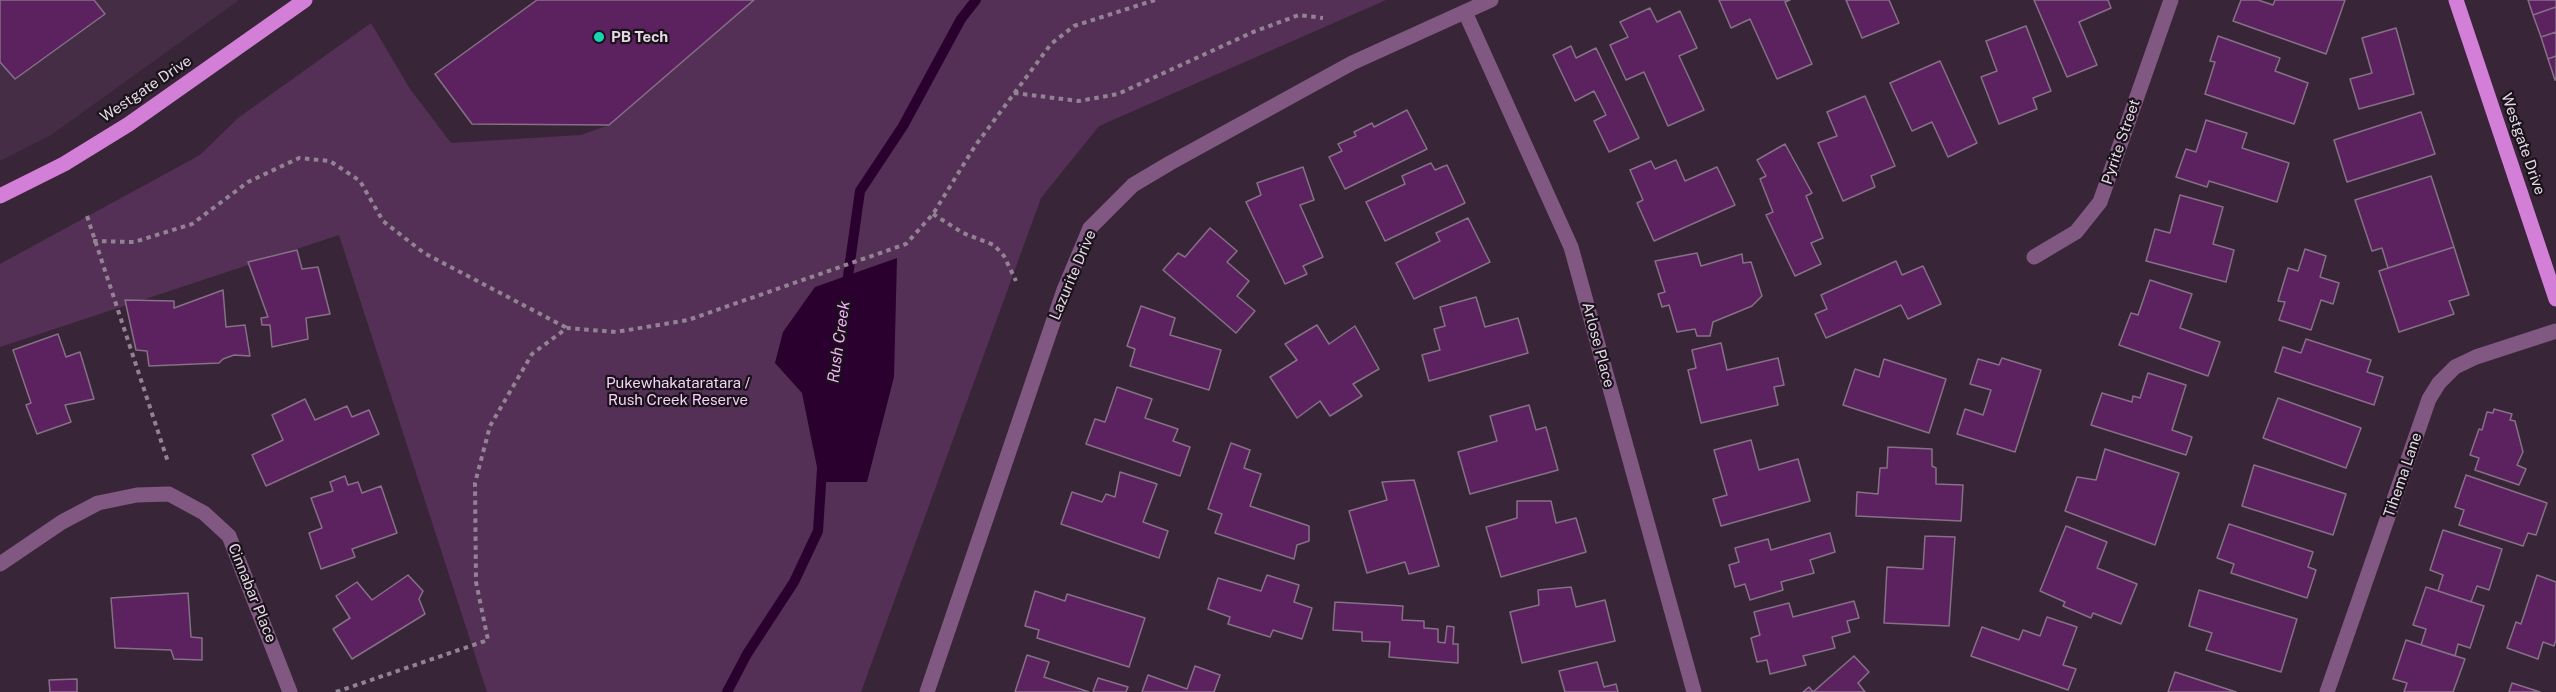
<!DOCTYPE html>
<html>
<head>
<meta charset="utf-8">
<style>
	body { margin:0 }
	canvas { display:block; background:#382538 }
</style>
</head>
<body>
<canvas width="2556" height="692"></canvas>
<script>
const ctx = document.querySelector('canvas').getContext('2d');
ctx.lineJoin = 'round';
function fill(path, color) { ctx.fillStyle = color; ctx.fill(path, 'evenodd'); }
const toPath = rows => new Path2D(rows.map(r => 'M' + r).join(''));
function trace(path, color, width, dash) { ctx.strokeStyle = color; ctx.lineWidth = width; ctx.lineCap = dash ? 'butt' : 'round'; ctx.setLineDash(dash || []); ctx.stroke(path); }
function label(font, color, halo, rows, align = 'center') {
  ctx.font = font + ' "Public Sans",sans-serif'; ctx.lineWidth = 4.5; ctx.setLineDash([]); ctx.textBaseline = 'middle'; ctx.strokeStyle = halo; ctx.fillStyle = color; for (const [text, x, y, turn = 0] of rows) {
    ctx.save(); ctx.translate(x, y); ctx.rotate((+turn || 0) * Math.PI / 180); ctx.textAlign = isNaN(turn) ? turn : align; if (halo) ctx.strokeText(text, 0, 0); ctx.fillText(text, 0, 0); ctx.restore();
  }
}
fill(toPath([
	[0,0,239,0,51,135,0,161]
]), '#442d45');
fill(toPath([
	[754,0,1386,0,1099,126,1041,198,861,692,487,692,339,235,0,347,0,264,200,155,238,118,371,23,410,89,451,143,581,135,609,125]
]), '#543056');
fill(toPath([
	[897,258,894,377,867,482,820,482,802,393,775,363,783,332,815,287]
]), '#2a002e');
trace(toPath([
	[846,290,860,191,903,126,961,19,976,0],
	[727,692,747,654,794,582,818,531,822,469]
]), '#2a002e', 10);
const building = toPath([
	[0,0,94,0,105,14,15,79,0,62,0,0],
	[537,0,754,0,609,125,472,124,435,74,537,0],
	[1719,0,1790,0,1785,2,1812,64,1777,79,1750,19,1731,28,1719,0],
	[1846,0,1889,0,1899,23,1862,38,1846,0],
	[2034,0,2108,0,2111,8,2079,22,2097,65,2067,77,2034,0],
	[2241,0,2258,0,2273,5,2275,0,2345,0,2326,54,2233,21,2241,0],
	[2528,0,2556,0,2556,7,2533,15,2528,0],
	[2556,7,2556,32,2541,37,2533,15,2556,7],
	[1650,8,1657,22,1680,11,1697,48,1679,56,1704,110,1668,126,1644,72,1626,80,1610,45,1628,37,1620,22,1650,8],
	[2026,26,2051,91,2033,98,2037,109,1999,124,1981,77,1997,71,1986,41,2026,26],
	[2396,28,2414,94,2359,109,2350,79,2372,73,2362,38,2396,28],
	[2556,32,2556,56,2548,59,2541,37,2556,32],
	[2218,36,2280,58,2275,71,2308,83,2294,124,2205,94,2215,62,2210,61,2218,36],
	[1571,46,1576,58,1596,48,1639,138,1609,152,1594,121,1606,115,1594,91,1575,101,1553,55,1571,46],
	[2556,56,2556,80,2555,80,2548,59,2556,56],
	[1940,61,1977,143,1948,157,1932,122,1912,131,1890,83,1940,61],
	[1865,96,1895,166,1871,176,1875,187,1843,201,1818,143,1837,136,1827,112,1865,96],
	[1407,110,1427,149,1345,189,1329,157,1342,151,1338,144,1356,136,1354,132,1372,123,1374,127,1407,110],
	[2421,112,2435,154,2347,182,2334,140,2421,112],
	[2206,120,2247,133,2242,148,2289,163,2277,202,2209,181,2207,187,2176,177,2186,149,2196,152,2206,120],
	[1785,144,1812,193,1806,196,1823,238,1811,243,1821,264,1795,276,1766,215,1773,212,1760,179,1766,176,1757,160,1785,144],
	[1676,160,1685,181,1717,167,1735,205,1654,241,1637,203,1643,200,1630,170,1651,161,1655,169,1676,160],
	[1431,163,1435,170,1447,165,1465,203,1385,241,1366,202,1405,184,1402,176,1431,163],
	[1303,167,1314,200,1300,205,1323,257,1303,266,1307,274,1285,284,1246,202,1261,195,1257,183,1303,167],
	[2431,176,2454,247,2388,268,2382,248,2372,251,2355,200,2431,176],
	[2180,195,2223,207,2213,244,2234,250,2226,282,2146,261,2155,229,2170,233,2180,195],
	[1468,218,1490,262,1414,299,1396,263,1440,241,1436,233,1468,218],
	[1210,228,1237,251,1227,262,1249,281,1237,296,1255,311,1236,333,1163,270,1178,253,1185,257,1210,228],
	[2454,247,2469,295,2449,301,2454,314,2399,332,2379,271,2454,247],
	[2305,249,2326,256,2320,277,2339,283,2333,304,2321,300,2311,330,2279,320,2285,302,2278,301,2288,268,2298,271,2305,249],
	[297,250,302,269,318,267,330,314,306,318,308,339,272,347,270,325,262,325,261,318,268,317,248,262,297,250],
	[1697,253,1701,266,1742,254,1743,263,1751,262,1762,296,1752,306,1713,322,1710,336,1697,336,1695,329,1677,332,1669,305,1662,307,1658,294,1665,292,1655,261,1697,253],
	[1896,261,1902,275,1923,266,1941,304,1908,319,1901,305,1826,338,1815,314,1827,309,1821,295,1896,261],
	[2150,280,2192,294,2180,328,2220,342,2208,376,2119,345,2131,313,2138,315,2150,280],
	[223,290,226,327,245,325,250,356,234,355,223,359,219,363,149,366,147,351,136,350,125,300,174,301,174,308,223,290],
	[1476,297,1485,327,1518,318,1528,353,1429,381,1422,355,1440,350,1434,329,1445,326,1440,307,1476,297],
	[1141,306,1175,318,1170,335,1221,350,1209,390,1130,366,1135,349,1127,346,1141,306],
	[1317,325,1329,344,1355,326,1379,369,1353,384,1362,396,1330,416,1320,401,1297,418,1270,377,1297,360,1285,344,1317,325],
	[58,334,66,357,80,352,94,399,65,405,71,422,37,434,26,405,31,403,13,350,58,334],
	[2306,339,2371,360,2367,372,2383,377,2374,405,2275,372,2283,347,2301,353,2306,339],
	[1721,343,1727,370,1778,358,1784,385,1774,387,1778,405,1701,423,1688,370,1696,368,1692,350,1721,343],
	[2002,358,2041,370,2015,452,1957,434,1965,409,1983,415,1991,390,1970,384,1978,359,1999,365,2002,358],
	[1884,359,1946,379,1929,433,1843,405,1855,369,1879,377,1884,359],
	[2148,373,2186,385,2172,430,2192,437,2186,455,2091,425,2102,393,2132,402,2133,396,2140,398,2148,373],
	[1117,387,1152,399,1145,418,1178,429,1173,441,1190,447,1180,476,1086,444,1095,419,1105,422,1117,387],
	[2278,398,2361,428,2346,468,2263,438,2278,398],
	[305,399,315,420,347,406,352,417,369,410,379,434,266,486,252,455,283,440,272,415,305,399],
	[1529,405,1536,430,1546,427,1558,470,1470,494,1458,452,1497,441,1490,416,1529,405],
	[2494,409,2512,414,2510,420,2515,421,2523,452,2517,465,2526,469,2519,485,2475,470,2479,458,2470,455,2479,429,2482,430,2487,412,2493,413,2494,409],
	[1751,440,1759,470,1798,459,1810,501,1721,526,1713,499,1727,495,1714,450,1751,440],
	[1231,443,1250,450,1244,468,1261,474,1250,506,1309,526,1309,541,1297,545,1294,559,1215,533,1222,514,1208,509,1231,443],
	[1888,447,1932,449,1932,466,1936,468,1936,484,1963,485,1961,521,1856,516,1857,492,1878,494,1880,468,1887,468,1888,447],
	[2105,449,2179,473,2155,545,2065,511,2077,477,2096,480,2105,449],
	[2254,465,2346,494,2333,535,2242,506,2254,465],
	[1120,472,1157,484,1143,522,1168,531,1159,558,1061,524,1072,492,1102,502,1106,494,1115,497,1120,472],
	[2466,475,2547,503,2536,535,2528,533,2523,546,2459,525,2464,510,2455,507,2466,475],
	[345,476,348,485,358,482,362,493,381,486,397,533,352,549,355,557,321,569,309,533,322,528,311,498,333,491,330,482,345,476],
	[1414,480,1439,566,1409,574,1405,562,1367,573,1349,511,1387,500,1382,482,1414,480],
	[1517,501,1551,501,1556,523,1576,518,1586,552,1501,577,1486,527,1517,518,1517,501],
	[2229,524,2313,552,2308,567,2316,570,2307,598,2231,573,2234,564,2217,558,2229,524],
	[2066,526,2107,542,2097,568,2137,584,2121,624,2093,613,2091,618,2063,606,2065,602,2040,591,2066,526],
	[2443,530,2502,549,2489,590,2477,586,2471,602,2438,591,2443,575,2430,570,2443,530],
	[1830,533,1835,552,1810,560,1814,573,1781,582,1783,590,1750,600,1745,584,1735,587,1729,565,1739,562,1735,548,1768,539,1771,550,1830,533],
	[1925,536,1955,537,1949,626,1884,623,1887,567,1923,569,1925,536],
	[408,575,423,591,419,599,425,614,352,659,333,629,350,618,336,596,357,582,372,600,408,575],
	[1267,575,1299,585,1294,602,1312,608,1302,639,1273,630,1270,637,1228,624,1230,617,1208,609,1218,578,1261,591,1267,575],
	[2537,575,2556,582,2556,640,2554,646,2543,642,2538,659,2507,648,2516,622,2521,624,2537,575],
	[1571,587,1576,607,1605,600,1615,641,1522,663,1510,612,1539,605,1538,590,1571,587],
	[2426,587,2484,606,2470,648,2458,644,2455,656,2421,645,2426,629,2413,625,2426,587],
	[2199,590,2297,619,2281,672,2206,650,2212,633,2189,626,2199,590],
	[1035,591,1065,601,1067,594,1145,618,1129,667,1037,638,1039,630,1025,626,1035,591],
	[188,593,191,637,202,638,202,660,174,659,171,650,115,648,111,598,188,593],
	[1854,601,1859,618,1847,621,1850,632,1832,637,1835,648,1803,656,1806,665,1770,674,1767,660,1757,662,1751,638,1760,635,1754,612,1789,603,1793,617,1854,601],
	[1335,602,1403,606,1402,620,1424,621,1424,628,1438,629,1438,642,1445,643,1447,626,1454,627,1453,644,1458,644,1458,663,1389,657,1390,642,1362,641,1362,632,1333,630,1335,602],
	[2047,617,2077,627,2063,665,2076,669,2068,690,1971,656,1982,627,2019,640,2023,630,2040,636,2047,617],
	[2406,640,2465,659,2453,692,2404,692,2407,683,2393,679,2406,640],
	[1027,655,1049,662,1044,677,1089,692,1015,692,1027,655],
	[1854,656,1869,672,1858,683,1865,692,1803,692,1809,687,1813,692,1854,656],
	[1597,662,1604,687,1616,684,1618,692,1565,692,1559,671,1597,662],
	[1195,666,1220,675,1214,692,1142,692,1148,675,1187,689,1195,666],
	[2175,672,2236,692,2168,692,2175,672],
	[1098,678,1128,687,1126,692,1093,692,1098,678],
	[77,679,77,692,50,692,49,680,77,679],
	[2512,683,2540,692,2509,692,2512,683]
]);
fill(building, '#5c2260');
trace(building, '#857086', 1.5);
trace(toPath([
	[1014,93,1079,101,1118,94,1253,32,1299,15,1323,18],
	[933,214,963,233,994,245,1004,256,1016,281],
	[87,216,168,462],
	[93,241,134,242,192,224,248,182,299,158,330,161,360,181,383,221,424,253,567,328],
	[336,692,488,640,476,582,475,483,490,426,532,354,567,328,616,332,688,320,906,244,933,214,975,146,1051,44,1074,26,1155,0]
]), '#928392', 4, [4.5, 4.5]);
trace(toPath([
	[1465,12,1571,247,1694,692],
	[2034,257,2076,232,2100,202,2171,0],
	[0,564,62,522,98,503,137,495,169,494,204,513,229,536,290,692],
	[927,692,1064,290,1090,228,1133,185,1170,163,1352,63,1491,0],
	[2327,692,2429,399,2439,383,2455,367,2476,357,2556,331]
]), '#805882', 15);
trace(toPath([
	[2456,0,2556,299],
	[0,196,64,164,129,124,305,0]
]), '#d37fd7', 15);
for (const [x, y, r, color] of [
	[599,37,6,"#18d5b2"]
]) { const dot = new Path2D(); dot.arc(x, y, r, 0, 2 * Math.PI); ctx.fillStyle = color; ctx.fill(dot); trace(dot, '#1a121a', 2); }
label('bold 15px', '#e4d8e4', '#1a121a', [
	["PB Tech",611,37]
], 'left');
label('15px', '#e4d8e4', '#1a121a', [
	["Westgate Drive",146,89,-34],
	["Pyrite Street",2121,142,-71],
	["Westgate Drive",2523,144,71],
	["Lazurite Drive",1073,275,-67],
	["Arlose Place",1598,345,75],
	["Tihema Lane",2403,475,-71],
	["Cinnabar Place",252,593,68]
]);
label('15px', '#f4d1f5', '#1a121a', [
	["Pukewhakataratara /",678,383],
	["Rush Creek Reserve",678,400]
]);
label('italic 16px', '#f4b0f7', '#1a121a', [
	["Rush Creek",839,342,-82]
]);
</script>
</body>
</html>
